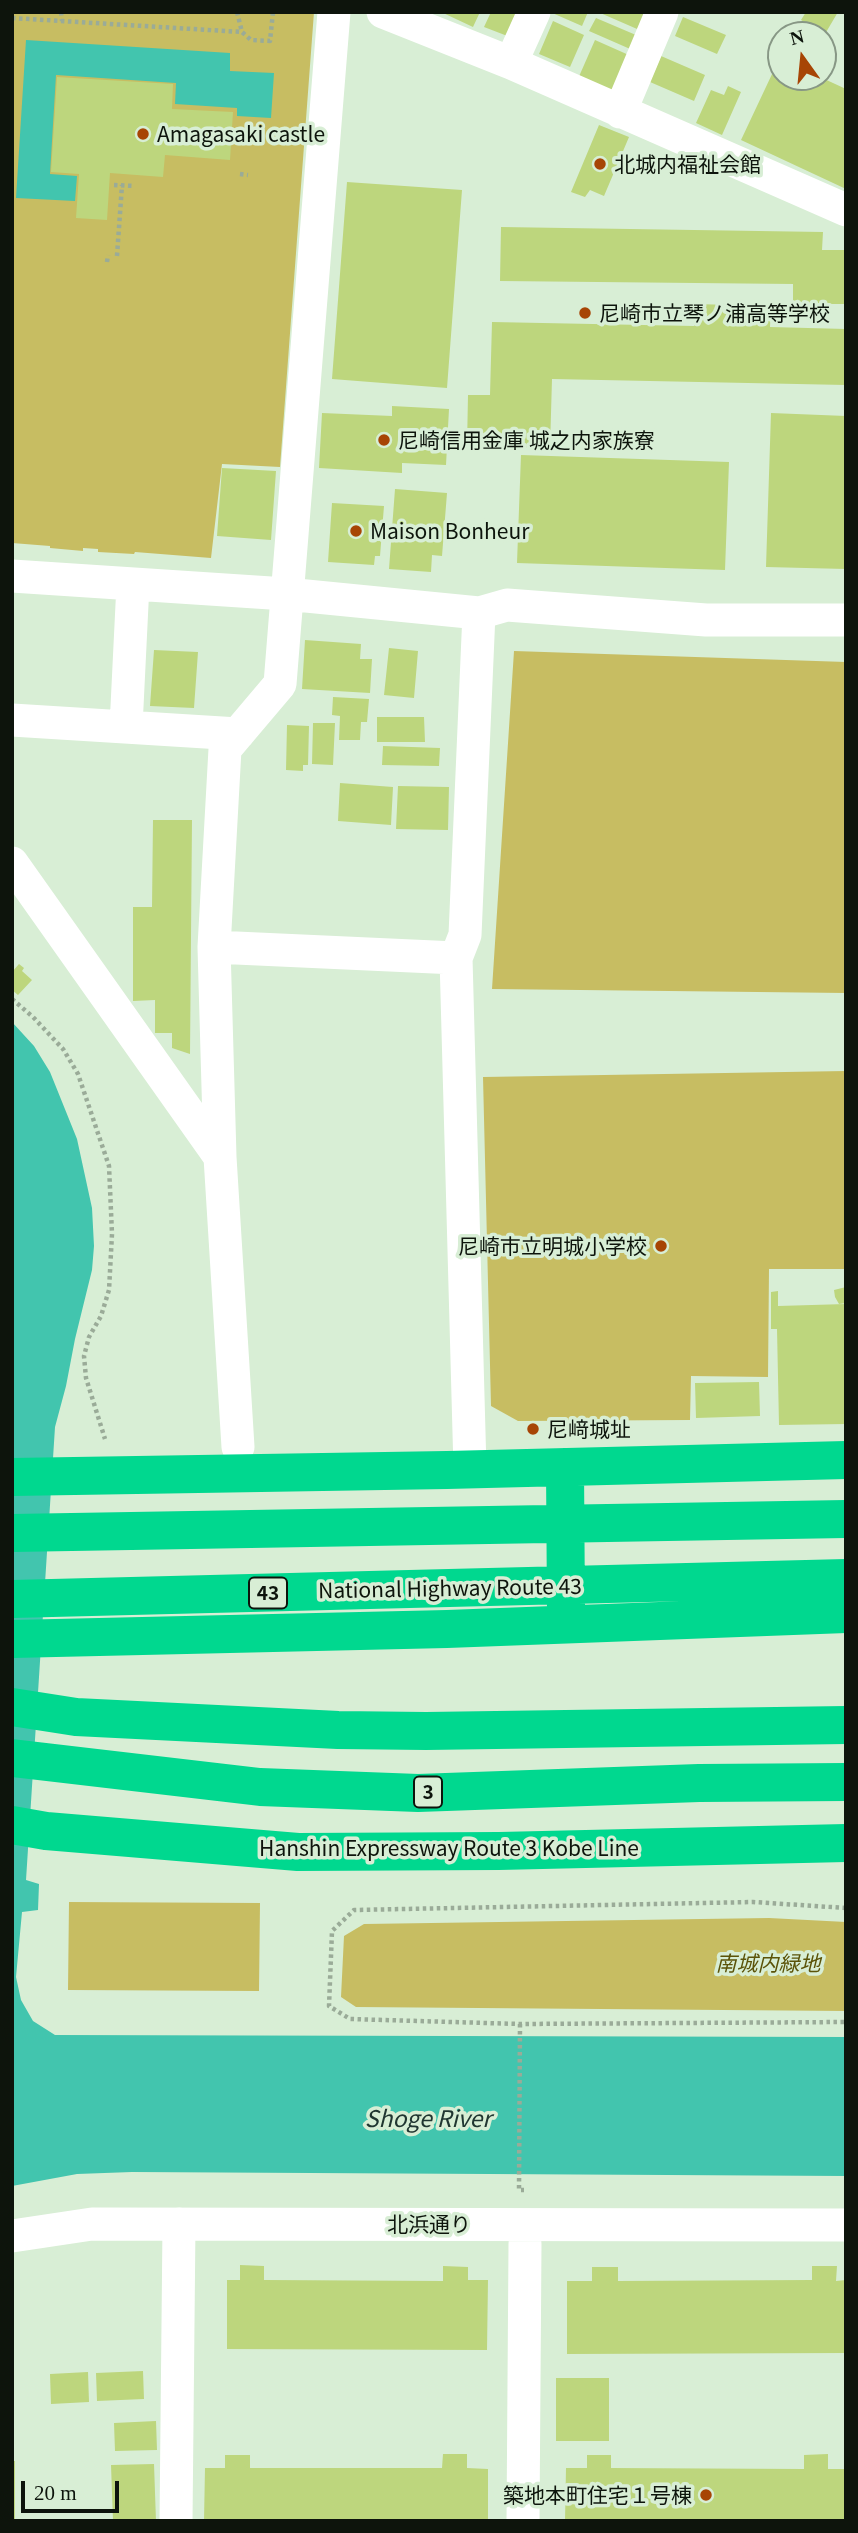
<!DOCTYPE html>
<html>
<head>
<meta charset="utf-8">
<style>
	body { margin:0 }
	#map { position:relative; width:858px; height:2533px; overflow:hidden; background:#d8eed5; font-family:Georgia,serif }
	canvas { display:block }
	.frame { position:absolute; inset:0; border:14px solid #0d140c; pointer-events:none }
	.north { position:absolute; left:767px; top:21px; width:70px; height:70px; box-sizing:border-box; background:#d8eed5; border:2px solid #879785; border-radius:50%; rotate:345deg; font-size:19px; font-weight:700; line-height:28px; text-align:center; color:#0d140c }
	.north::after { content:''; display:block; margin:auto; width:24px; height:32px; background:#a74505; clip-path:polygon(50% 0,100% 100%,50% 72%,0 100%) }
	.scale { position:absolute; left:21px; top:2481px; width:98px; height:32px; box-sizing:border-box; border:4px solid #0d140c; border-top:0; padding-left:9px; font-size:21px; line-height:24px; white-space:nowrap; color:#0d140c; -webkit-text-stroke:5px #d8eed5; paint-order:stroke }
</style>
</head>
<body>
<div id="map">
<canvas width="858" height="2533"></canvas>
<div class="frame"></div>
<div class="north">N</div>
<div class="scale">20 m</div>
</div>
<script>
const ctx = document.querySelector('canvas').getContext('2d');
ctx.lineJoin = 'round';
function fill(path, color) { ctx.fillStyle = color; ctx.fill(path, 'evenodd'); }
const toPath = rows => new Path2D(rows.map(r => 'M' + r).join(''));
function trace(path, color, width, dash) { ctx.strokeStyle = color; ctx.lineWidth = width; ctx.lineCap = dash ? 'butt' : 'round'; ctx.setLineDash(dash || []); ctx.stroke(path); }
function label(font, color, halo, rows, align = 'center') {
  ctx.font = font + ' Georgia,"Noto Sans JP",serif'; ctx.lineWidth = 7; ctx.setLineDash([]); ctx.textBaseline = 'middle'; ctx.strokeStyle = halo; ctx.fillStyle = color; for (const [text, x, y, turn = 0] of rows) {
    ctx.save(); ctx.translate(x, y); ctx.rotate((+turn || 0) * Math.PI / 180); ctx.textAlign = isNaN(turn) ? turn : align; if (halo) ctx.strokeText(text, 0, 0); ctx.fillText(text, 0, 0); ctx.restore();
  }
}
fill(toPath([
	[12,12,314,12,280,467,222,464,211,558,135,552,134,554,98,552,98,549,83,548,83,551,50,548,50,546,12,543],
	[514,651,846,662,846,993,492,989],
	[846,1071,846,1269,769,1269,768,1377,691,1376,690,1420,518,1421,491,1406,483,1077],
	[69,1902,260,1903,259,1991,68,1990],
	[769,1918,846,1922,846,2011,356,2007,341,1997,344,1936,364,1924]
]), '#c7bd62');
fill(toPath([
	[26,40,230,53,230,71,274,73,271,118,237,116,237,108,175,104,176,83,56,75,50,174,77,176,75,201,16,198],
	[12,1022,34,1046,50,1072,77,1139,92,1208,94,1246,92,1270,75,1339,66,1386,55,1427,26,1880,39,1884,38,1910,22,1912,16,1977,21,2000,33,2021,55,2035,846,2037,846,2176,132,2172,77,2174,12,2186]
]), '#42c5ae');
fill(toPath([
	[441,12,480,12,473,27],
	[491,12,521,12,510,37,484,27],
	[550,12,588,12,582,26],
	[598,12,653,12,644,32],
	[806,12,838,12,825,34,801,20],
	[683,17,726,35,717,54,675,36],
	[596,18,643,38,637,52,589,31],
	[553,21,584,35,570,67,539,54],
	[595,40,631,56,614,96,577,81],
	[781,55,781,77,820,77,846,89,846,189,741,140],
	[661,56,705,75,694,101,650,82],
	[57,77,173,84,172,109,233,112,230,160,165,155,163,177,110,173,107,220,76,218,79,174,51,172],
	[728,86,741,92,722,135,696,123,711,90,724,95],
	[599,125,629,137,604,196,590,190,585,197,571,192],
	[347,182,462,190,447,388,332,379],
	[501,227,823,232,822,250,846,250,846,304,793,304,793,284,500,281],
	[695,304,771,306,770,327,846,329,846,385,552,379,550,448,467,446,468,395,490,395,492,322,694,326],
	[392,406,449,409,446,465,402,463,402,473,319,468,322,413,392,416],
	[771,413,846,416,846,569,766,567],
	[521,455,729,462,725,570,517,563],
	[222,468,276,471,271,540,217,536],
	[395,489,447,493,442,556,432,555,431,572,389,569],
	[332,503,384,506,380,556,375,556,374,565,328,562],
	[305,640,361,644,360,659,372,659,370,693,302,689],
	[389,648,418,651,414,698,384,695],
	[154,650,198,652,194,708,150,706],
	[333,697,369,699,367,722,361,722,360,740,339,740,340,716,332,715],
	[377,717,424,717,425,742,377,742],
	[313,723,335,723,333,765,312,764],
	[287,725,309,726,308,765,303,765,303,771,286,770],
	[383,746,440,748,439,766,382,765],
	[340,783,393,787,391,825,338,821],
	[398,786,449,787,448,830,396,829],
	[153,820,192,820,190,1054,172,1048,172,1033,155,1033,155,1000,133,1001,133,907,152,907],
	[19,964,24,968,22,971,32,980,18,995,12,990,12,972],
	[846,1287,846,1303,839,1304,835,1297,834,1290],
	[778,1291,778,1306,846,1304,846,1424,779,1425,777,1329,771,1329,771,1292],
	[759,1382,760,1416,696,1418,695,1383],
	[240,2265,264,2266,264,2280,443,2281,443,2266,468,2267,468,2280,488,2280,487,2350,227,2349,227,2280,240,2280],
	[812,2266,837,2266,836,2281,846,2280,846,2353,567,2354,567,2281,592,2281,592,2267,618,2267,618,2281,812,2280],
	[143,2371,144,2399,97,2401,96,2373],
	[88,2372,89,2402,51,2404,50,2374],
	[556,2378,609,2378,609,2441,556,2441],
	[156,2421,157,2450,115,2451,114,2423],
	[443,2454,467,2454,467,2468,488,2469,488,2521,204,2521,205,2468,225,2468,225,2455,250,2455,250,2468,442,2468],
	[828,2454,828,2469,846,2469,846,2521,565,2521,566,2468,587,2468,587,2455,611,2455,611,2468,804,2469,804,2455],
	[12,2461,15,2461,15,2520,12,2520],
	[154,2464,156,2521,113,2521,111,2465]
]), '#bdd67d');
trace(toPath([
	[61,12,62,21],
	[237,12,242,32,251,40,270,41,273,12],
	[12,18,242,32],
	[240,174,248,175],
	[114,185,135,186],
	[117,256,122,185],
	[107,262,108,255],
	[12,999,33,1017,63,1049,78,1074,109,1166,112,1234,109,1290,101,1316,89,1337,84,1356,86,1378,105,1439],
	[846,1908,753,1902,354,1910,332,1931,329,2006,350,2019,520,2024,846,2022],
	[520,2024,519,2190,524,2190]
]), '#9aab98', 4.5, [3.5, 3.5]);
trace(toPath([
	[383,12,511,63,846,210],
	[511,63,534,12],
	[620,112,662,12],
	[12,576,286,594,479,613,507,605,706,620,846,620],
	[12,720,238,734],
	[126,727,133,584],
	[12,863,220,1157],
	[214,947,456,958],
	[238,1447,220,1157,214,947,225,749,280,684,334,12],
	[470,1469,456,958,465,935,479,613],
	[12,2236,92,2224,846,2225],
	[176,2521,179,2224],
	[523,2521,525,2244]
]), '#fff', 33);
trace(toPath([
	[565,1467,566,1612],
	[12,1477,447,1470,846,1460],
	[12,1533,846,1519],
	[12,1599,846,1578],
	[12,1639,447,1629,846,1614],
	[12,1707,76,1717,338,1730,426,1731,846,1725],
	[12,1758,260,1787,418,1793,699,1783,846,1782],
	[12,1825,46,1831,298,1852,499,1851,846,1843]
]), '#00d88f', 38);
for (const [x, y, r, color] of [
	[143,134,7,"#a74505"],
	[600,164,7,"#a74505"],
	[585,313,7,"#a74505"],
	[384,440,7,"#a74505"],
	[356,531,7,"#a74505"],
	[661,1246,7,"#a74505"],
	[533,1429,7,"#a74505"],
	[706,2495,7,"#a74505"]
]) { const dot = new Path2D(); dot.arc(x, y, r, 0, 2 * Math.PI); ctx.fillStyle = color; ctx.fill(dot); trace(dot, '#d8eed5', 2.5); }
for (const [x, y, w] of [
	[268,1593,38],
	[428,1792,28]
]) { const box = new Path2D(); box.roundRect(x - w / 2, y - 15.5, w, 31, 5); ctx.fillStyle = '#d8eed5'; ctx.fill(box); trace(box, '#0d140c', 2); }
label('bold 19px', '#0d140c', null, [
	["43",268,1593],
	["3",428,1792]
]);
label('21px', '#0d140c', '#d8eed5', [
	["Amagasaki castle",157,134],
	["北城内福祉会館",614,164],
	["尼崎市立琴ノ浦高等学校",599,313],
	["尼崎信用金庫 城之内家族寮",398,440],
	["Maison Bonheur",370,531],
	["尼崎市立明城小学校",647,1246,"right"],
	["尼﨑城址",547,1429],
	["築地本町住宅１号棟",692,2495,"right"]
], 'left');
label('21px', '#0d140c', '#d8eed5', [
	["National Highway Route 43",450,1588,-1],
	["Hanshin Expressway Route 3 Kobe Line",449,1848],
	["北浜通り",429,2224]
]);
label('italic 21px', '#5b5308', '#d8eed5', [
	["南城内緑地",768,1963]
]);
label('italic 23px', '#203631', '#d8eed5', [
	["Shoge River",428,2118]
]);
</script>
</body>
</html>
